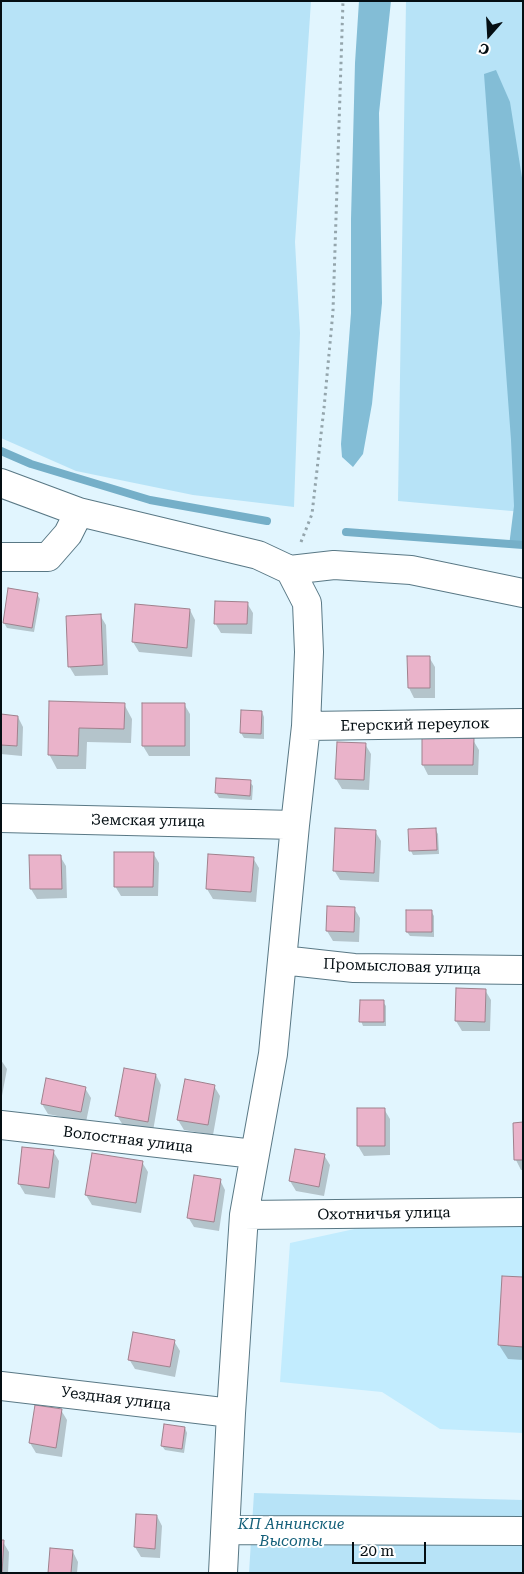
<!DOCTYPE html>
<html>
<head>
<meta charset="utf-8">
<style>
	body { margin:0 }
	#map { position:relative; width:524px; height:1574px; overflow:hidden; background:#e1f5fe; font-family:"Roboto Serif",serif }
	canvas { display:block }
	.frame { position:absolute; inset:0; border:2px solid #040e13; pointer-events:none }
	.north { position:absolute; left:464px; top:10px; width:50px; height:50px; -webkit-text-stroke:4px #fff; paint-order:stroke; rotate:199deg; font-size:14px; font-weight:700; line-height:20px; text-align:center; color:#040e13 }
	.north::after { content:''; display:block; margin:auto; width:18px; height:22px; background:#040e13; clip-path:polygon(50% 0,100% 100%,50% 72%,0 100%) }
	.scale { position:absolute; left:352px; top:1542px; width:74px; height:22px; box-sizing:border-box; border:2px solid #040e13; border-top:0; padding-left:6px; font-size:15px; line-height:18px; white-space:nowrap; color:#040e13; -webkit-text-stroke:4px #fff; paint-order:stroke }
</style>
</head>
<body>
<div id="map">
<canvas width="524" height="1574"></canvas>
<div class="frame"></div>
<div class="north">С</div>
<div class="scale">20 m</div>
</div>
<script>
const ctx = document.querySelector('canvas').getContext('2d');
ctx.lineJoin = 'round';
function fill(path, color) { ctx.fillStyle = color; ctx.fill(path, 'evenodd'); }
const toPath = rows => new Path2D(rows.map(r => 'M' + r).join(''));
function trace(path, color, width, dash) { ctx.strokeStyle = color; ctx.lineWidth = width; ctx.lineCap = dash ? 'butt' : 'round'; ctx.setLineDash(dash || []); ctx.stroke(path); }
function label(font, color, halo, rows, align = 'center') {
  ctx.font = font + ' "Roboto Serif",serif'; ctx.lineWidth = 4; ctx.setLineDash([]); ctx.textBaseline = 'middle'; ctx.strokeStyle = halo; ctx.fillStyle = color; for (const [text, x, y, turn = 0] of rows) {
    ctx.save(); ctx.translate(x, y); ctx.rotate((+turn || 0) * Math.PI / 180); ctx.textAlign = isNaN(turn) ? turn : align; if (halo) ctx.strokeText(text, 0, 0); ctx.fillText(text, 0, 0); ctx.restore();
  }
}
fill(toPath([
	[405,1218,523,1219,523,1433,440,1429,382,1392,280,1382,290,1243]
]), '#c2ecfe');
fill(toPath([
	[1,1,311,1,295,242,300,333,294,507,193,495,76,471,1,438],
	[406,1,523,1,523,512,398,501],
	[254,1493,523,1500,523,1573,249,1573]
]), '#b7e3f7');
fill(toPath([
	[359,1,391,1,379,113,382,303,372,404,363,454,353,467,342,457,341,444,351,313,351,219,355,63],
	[496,70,510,102,523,184,523,547,509,546,514,506,511,440,484,74]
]), '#83bdd6');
fill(toPath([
	[9,590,37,594,40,599,34,632,7,628,4,623],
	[247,603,253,613,252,634,221,633,215,623],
	[190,610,195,620,192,657,139,652,133,642],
	[100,615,106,625,108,675,75,676,69,666],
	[429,657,435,667,435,698,414,698,409,688,408,658],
	[50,702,124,704,132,719,131,743,87,742,86,769,57,769,49,754],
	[143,704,184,704,190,714,190,756,149,756,143,746],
	[242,711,262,712,264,717,264,739,244,738,241,733],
	[1,716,18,717,23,727,22,756,1,754],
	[473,740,479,750,478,775,428,775,423,765],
	[365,744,371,754,369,790,342,789,336,779],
	[217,780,250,782,253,786,252,800,219,798,216,793],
	[435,829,438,834,439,854,413,855,411,851],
	[375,831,381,841,379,882,340,880,334,870],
	[153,853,159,863,158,896,121,896,115,886],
	[60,856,66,866,67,898,37,899,31,889],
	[253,858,259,868,256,902,213,899,207,889],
	[354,908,360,918,359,942,333,941,327,931],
	[431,911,434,916,434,937,410,936,407,932],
	[485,990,491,1000,490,1031,462,1031,456,1021],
	[383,1002,386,1006,386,1026,363,1026,361,1021],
	[1,1060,7,1069,1,1101],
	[156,1075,161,1085,153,1131,123,1125,117,1116],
	[214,1086,220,1096,213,1135,184,1130,178,1120],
	[85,1088,91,1098,86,1122,48,1114,42,1104],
	[384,1109,390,1119,390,1155,364,1156,358,1146],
	[523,1124,523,1170,521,1170,516,1160],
	[24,1148,53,1151,59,1161,55,1198,25,1194,19,1184],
	[324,1155,330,1165,324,1196,296,1191,290,1181],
	[142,1162,148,1172,141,1213,92,1205,86,1195],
	[220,1180,225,1190,219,1231,194,1227,188,1217],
	[523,1278,523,1360,508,1359,499,1345],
	[174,1341,180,1351,175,1377,135,1369,129,1359],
	[61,1410,67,1420,62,1457,36,1453,30,1443],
	[185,1428,187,1433,184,1453,165,1450,162,1446],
	[137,1515,157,1516,162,1526,160,1558,141,1557,135,1547],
	[3,1542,9,1552,8,1573,1,1573],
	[73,1552,78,1562,77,1573,49,1573]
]), '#0003');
trace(toPath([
	[1,451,31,464,150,500,267,521],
	[346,532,523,545]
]), '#75afc8', 8);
const building = toPath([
	[8,588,38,593,32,628,3,623,8,588],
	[215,601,248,602,247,624,214,624,215,601],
	[135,604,190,609,187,648,132,642,135,604],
	[101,614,103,665,68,667,66,616,101,614],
	[407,656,430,656,430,688,408,688,407,656],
	[49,701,125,703,124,729,79,728,78,756,48,755,49,701],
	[142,703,185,703,185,746,142,746,142,703],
	[241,710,262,711,261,734,240,733,241,710],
	[1,714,18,716,17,746,1,745,1,714],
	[422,738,474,738,473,765,422,765,422,738],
	[337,742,366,743,364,780,335,779,337,742],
	[216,778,251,780,250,796,215,793,216,778],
	[335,828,376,830,374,873,333,871,335,828],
	[436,828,437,850,409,851,408,829,436,828],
	[114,852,154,852,153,887,114,887,114,852],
	[208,854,254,857,251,892,206,889,208,854],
	[29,855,61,855,62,889,30,889,29,855],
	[327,906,355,907,354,932,326,931,327,906],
	[406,910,432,910,432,932,406,932,406,910],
	[456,988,486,989,485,1022,455,1021,456,988],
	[360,1000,384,1000,384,1022,359,1022,360,1000],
	[124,1068,156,1074,148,1122,115,1116,124,1068],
	[46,1078,86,1087,81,1112,41,1104,46,1078],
	[185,1079,215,1085,208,1125,177,1120,185,1079],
	[357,1108,385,1108,385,1146,357,1146,357,1108],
	[523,1122,523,1160,514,1160,513,1123,523,1122],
	[22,1147,54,1150,49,1188,18,1184,22,1147],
	[295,1149,325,1154,319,1187,289,1181,295,1149],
	[92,1153,143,1161,136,1203,85,1195,92,1153],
	[194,1175,221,1179,214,1222,187,1218,194,1175],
	[502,1276,523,1277,523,1347,498,1345,502,1276],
	[133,1332,175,1340,170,1367,128,1360,133,1332],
	[35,1405,62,1409,56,1448,29,1443,35,1405],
	[164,1424,185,1427,182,1449,161,1446,164,1424],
	[136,1514,157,1515,155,1549,134,1547,136,1514],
	[1,1540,4,1540,2,1573,1,1573,1,1540],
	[50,1548,73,1550,71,1573,48,1573,50,1548]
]);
fill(building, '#eab3ca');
trace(building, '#9f818d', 1);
const minor = toPath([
	[1,483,79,512,258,555,290,570,307,603,309,652,306,726,295,825,273,1054,244,1215,231,1413,223,1573],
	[1,557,48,557,68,534,79,512],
	[290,570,334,565,411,570,523,593],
	[306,726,523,723],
	[1,818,295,825],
	[282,960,354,968,523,970],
	[1,1125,254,1154],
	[244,1215,523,1212],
	[1,1386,231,1413],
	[226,1530,523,1531]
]);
trace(minor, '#597885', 30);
trace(toPath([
	[301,542,312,514,324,408,333,311,343,1]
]), '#94a5ac', 3, [2.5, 4]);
trace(minor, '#fff', 28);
label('15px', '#040e13', '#fff', [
	["Егерский переулок",415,725,-1],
	["Земская улица",148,821,1],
	["Промысловая улица",402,967,2],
	["Волостная улица",128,1140,7],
	["Охотничья улица",384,1214,-1],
	["Уездная улица",116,1399,7]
]);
label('italic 15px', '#15607a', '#fff', [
	["КП Аннинские",291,1525],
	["Высоты",291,1542]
]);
</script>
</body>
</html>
